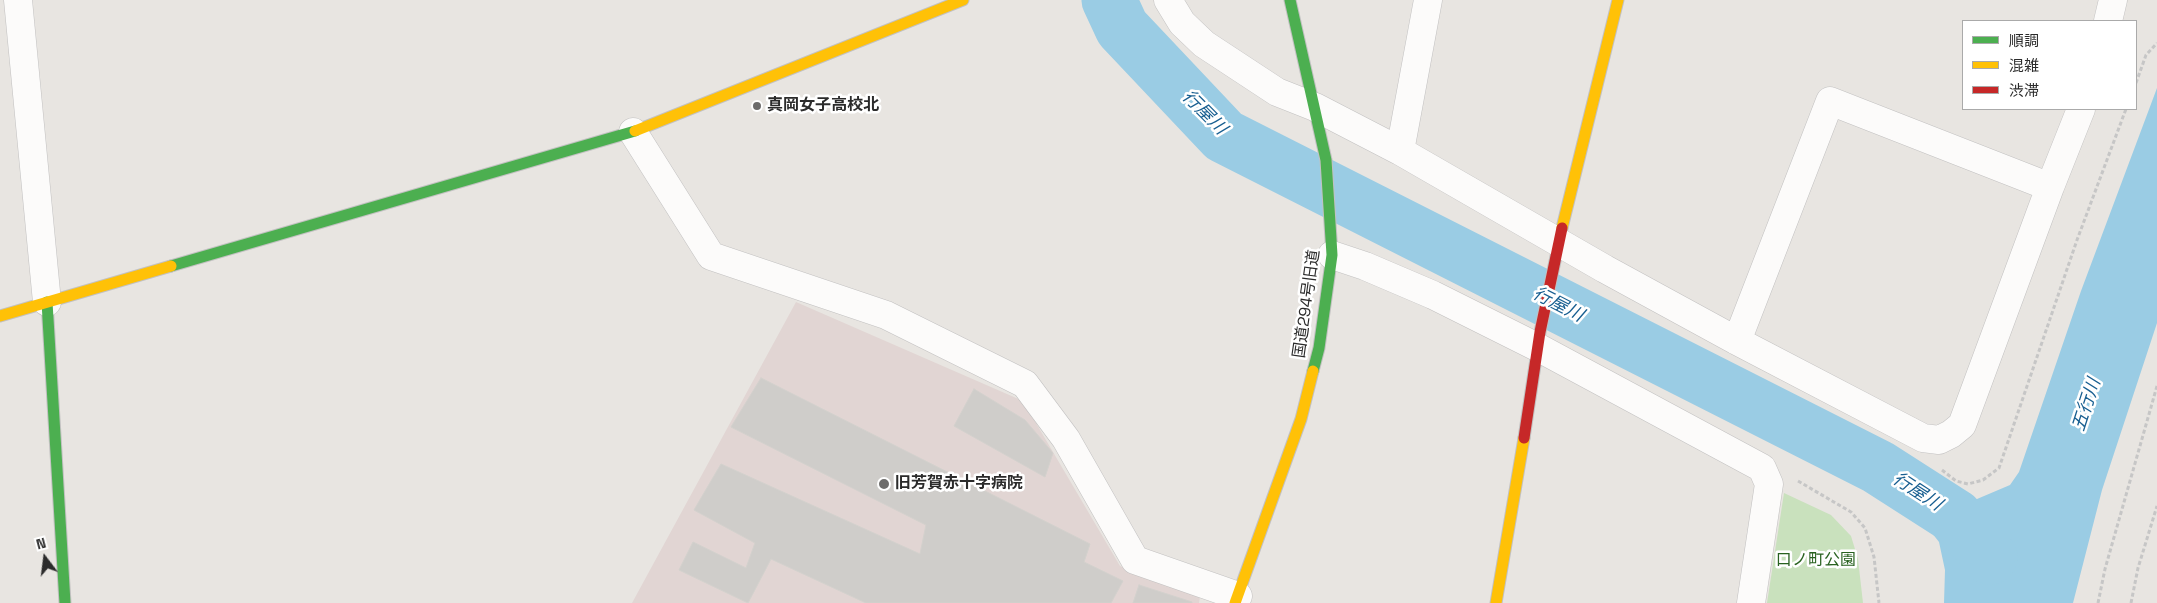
<!DOCTYPE html>
<html>
<head>
<meta charset="utf-8">
<style>
	body { margin:0 }
	#map { position:relative; width:2157px; height:603px; overflow:hidden; background:#e8e5e1; font-family:"Space Grotesk","Noto Sans JP",sans-serif }
	canvas { display:block }
	.legend { position:absolute; left:1962px; top:20px; width:175px; height:90px; box-sizing:border-box; background:#fff; border:1px solid #aaa; margin:0; padding:6px 9px; list-style:none; font-size:15px; color:#2b2b2b }
	.legend li { display:flex; align-items:center; gap:10px; height:25px }
	.legend b { width:25px; border:1px solid #aaa }
	.north { position:absolute; left:20px; top:533px; width:50px; height:50px; -webkit-text-stroke:4px #fff; paint-order:stroke; rotate:345deg; font-size:14px; font-weight:700; line-height:20px; text-align:center; color:#2b2b2b }
	.north::after { content:''; display:block; margin:auto; width:18px; height:22px; background:#2b2b2b; clip-path:polygon(50% 0,100% 100%,50% 72%,0 100%) }
</style>
</head>
<body>
<div id="map">
<canvas width="2157" height="603"></canvas>
<ul class="legend">
<li><b style="height:6px;background:#4caf50"></b>順調</li>
<li><b style="height:6px;background:#ffc107"></b>混雑</li>
<li><b style="height:6px;background:#c62828"></b>渋滞</li>
</ul>
<div class="north">N</div>
</div>
<script>
const ctx = document.querySelector('canvas').getContext('2d');
ctx.lineJoin = 'round';
function fill(path, color) { ctx.fillStyle = color; ctx.fill(path, 'evenodd'); }
const toPath = rows => new Path2D(rows.map(r => 'M' + r).join(''));
function trace(path, color, width, dash) { ctx.strokeStyle = color; ctx.lineWidth = width; ctx.lineCap = dash ? 'butt' : 'round'; ctx.setLineDash(dash || []); ctx.stroke(path); }
function label(font, color, halo, rows, align = 'center') {
  ctx.font = font + ' "Space Grotesk","Noto Sans JP",sans-serif'; ctx.lineWidth = 5; ctx.setLineDash([]); ctx.textBaseline = 'middle'; ctx.strokeStyle = halo; ctx.fillStyle = color; for (const [text, x, y, turn = 0] of rows) {
    ctx.save(); ctx.translate(x, y); ctx.rotate((+turn || 0) * Math.PI / 180); ctx.textAlign = isNaN(turn) ? turn : align; if (halo) ctx.strokeText(text, 0, 0); ctx.fillText(text, 0, 0); ctx.restore();
  }
}
fill(toPath([
	[796,302,1023,401,1120,566,1200,597,1199,603,632,603]
]), '#e1d5d3');
fill(toPath([
	[1784,493,1831,515,1851,536,1858,559,1863,603,1767,603]
]), '#c9e1bd');
fill(toPath([
	[2157,88,2157,323,2102,490,2073,603,1944,603,1945,570,1939,542,1925,524,1943,493,1955,498,1977,499,2010,485,2019,472,2081,291]
]), '#9acce4');
trace(toPath([
	[1109,0,1122,28,1224,136,1878,467,1956,517,1990,557]
]), '#9acce4', 55);
const building = toPath([
	[761,378,1090,544,1084,562,1123,581,1111,603,866,603,771,559,748,603,679,570,693,542,746,568,755,543,694,510,721,464,920,554,926,525,731,427,761,378],
	[974,389,1025,420,1053,453,1045,477,954,426,974,389],
	[1139,585,1192,602,1192,603,1133,603,1139,585]
]);
fill(building, '#cfcdca');
trace(building, '#d3d1cd', 1);
const street = toPath([
	[18,0,47,302],
	[1168,0,1182,23,1204,44,1277,92,1315,107,1400,151,1605,269,1737,341,1923,438,1939,440,1951,434,1962,425,2050,187,2081,109],
	[2108,21,2113,0],
	[633,132,711,256,886,315,1025,384,1066,439,1135,560,1238,596],
	[1400,151,1428,0],
	[1332,255,1365,266,1433,295,1539,348,1762,468,1769,484,1751,603],
	[1737,341,1830,101,2050,187]
]);
const fast = toPath([
	[1290,0,1326,160,1332,255,1319,348,1313,371],
	[171,266,635,131],
	[47,302,65,603]
]);
const slow = toPath([
	[635,131,963,0],
	[1562,228,1618,0],
	[0,316,171,266],
	[1235,603,1301,419,1313,371],
	[1496,603,1524,438]
]);
const jam = toPath([
	[1524,438,1540,332,1562,228]
]);
trace(street, '#c2c1c1', 29);
trace(fast, '#c2c1c1', 13);
trace(slow, '#c2c1c1', 13);
trace(jam, '#c2c1c1', 13);
trace(toPath([
	[2136,83,2146,55,2157,43],
	[1942,470,1956,481,1968,484,1983,480,1999,468,2077,240,2126,109],
	[1798,481,1851,512,1865,528,1874,557,1879,603],
	[2098,603,2105,569,2157,386],
	[2131,603,2138,568,2157,506]
]), '#c6c6c6', 3, [4, 2.5]);
trace(street, '#fcfbfa', 28);
trace(fast, '#4caf50', 11);
trace(slow, '#ffc107', 11);
trace(jam, '#c62828', 11);
for (const [x, y, r, color] of [
	[757,106,5,"#6d6c6b"],
	[884,484,6,"#6d6c6b"]
]) { const dot = new Path2D(); dot.arc(x, y, r, 0, 2 * Math.PI); ctx.fillStyle = color; ctx.fill(dot); trace(dot, '#fff', 2); }
label('bold 16px', '#2b2b2b', '#fff', [
	["真岡女子高校北",767,106],
	["旧芳賀赤十字病院",895,484]
], 'left');
label('16px', '#2b2b2b', '#fff', [
	["国道294号旧道",1307,304,-82]
]);
label('16px', '#296220', '#fff', [
	["口ノ町公園",1816,561]
]);
label('italic 18px', '#185f91', '#fff', [
	["行屋川",1204,113,45],
	["行屋川",1558,305,27],
	["五行川",2087,405,-72],
	["行屋川",1917,492,33]
]);
</script>
</body>
</html>
